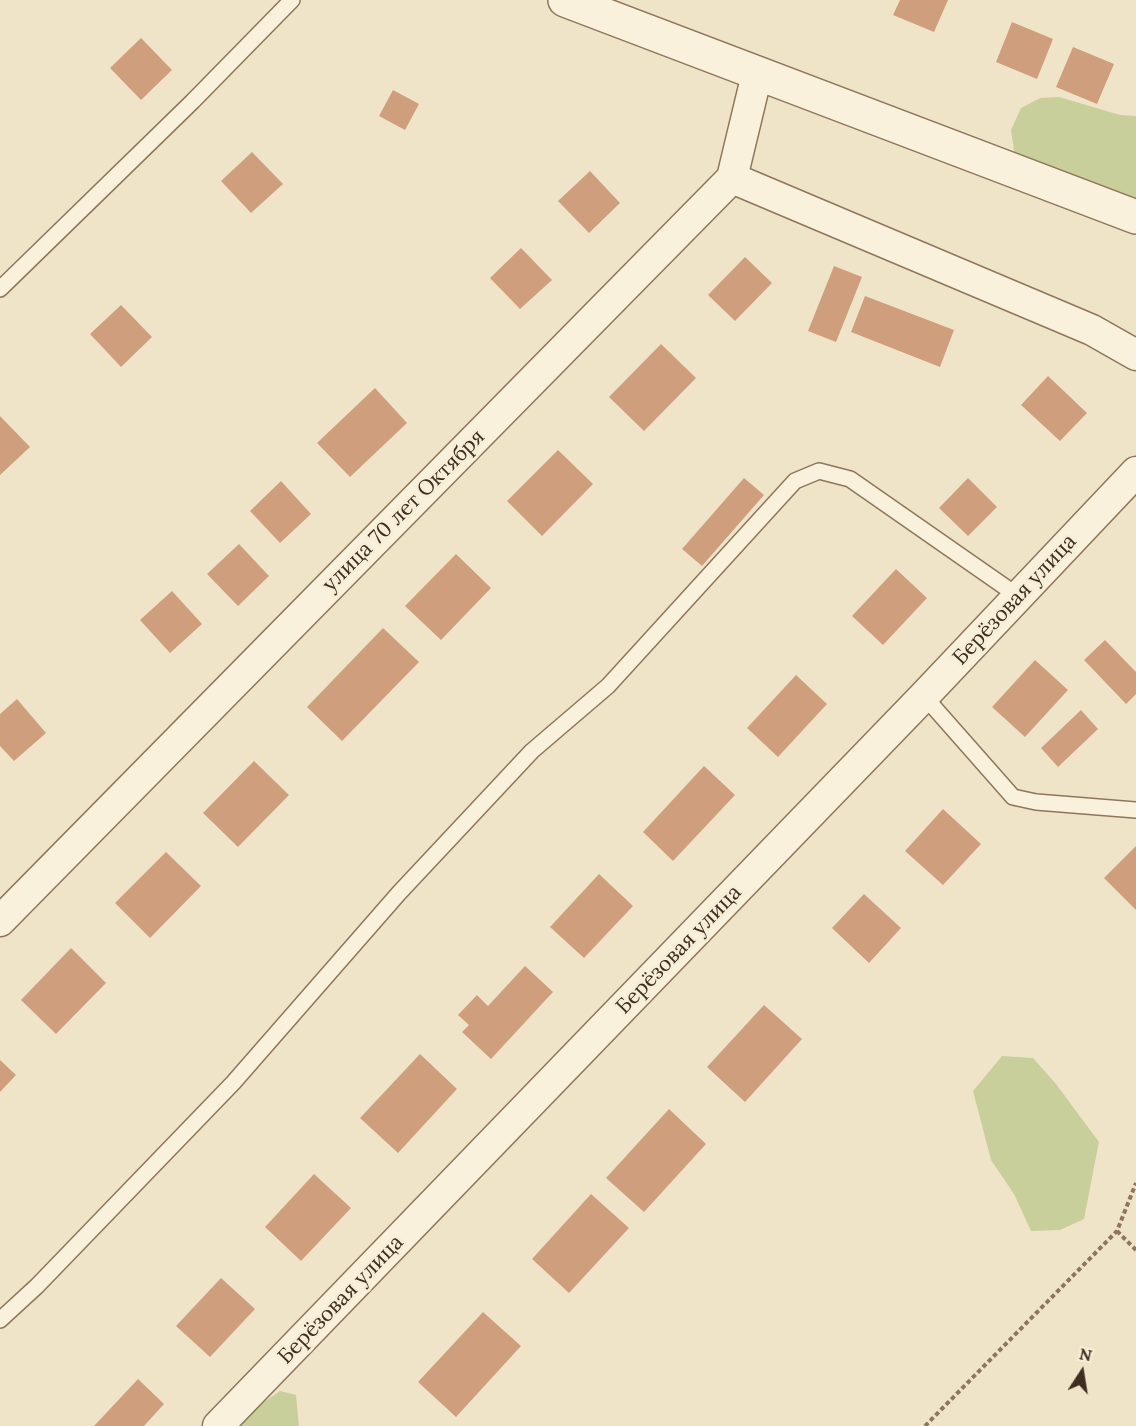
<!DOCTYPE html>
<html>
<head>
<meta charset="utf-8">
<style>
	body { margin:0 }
	#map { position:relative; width:1136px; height:1426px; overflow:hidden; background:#f0e4c8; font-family:Lora,serif }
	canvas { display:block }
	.north { position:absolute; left:1052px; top:1342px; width:60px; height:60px; -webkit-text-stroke:4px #f7eed8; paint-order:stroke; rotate:12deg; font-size:16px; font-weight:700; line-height:24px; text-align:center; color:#3d2e20 }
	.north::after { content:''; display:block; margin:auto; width:21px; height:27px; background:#3d2e20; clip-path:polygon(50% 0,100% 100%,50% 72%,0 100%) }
</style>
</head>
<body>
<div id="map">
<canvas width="1136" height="1426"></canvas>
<div class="north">N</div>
</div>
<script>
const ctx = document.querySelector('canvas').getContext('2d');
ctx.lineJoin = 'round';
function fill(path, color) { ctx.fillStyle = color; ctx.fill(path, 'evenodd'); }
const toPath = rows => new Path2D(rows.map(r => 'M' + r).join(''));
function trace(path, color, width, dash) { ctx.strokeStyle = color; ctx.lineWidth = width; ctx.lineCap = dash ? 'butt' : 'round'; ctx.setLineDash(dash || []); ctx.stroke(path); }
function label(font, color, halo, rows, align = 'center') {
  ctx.font = font + ' Lora,serif'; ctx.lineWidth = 6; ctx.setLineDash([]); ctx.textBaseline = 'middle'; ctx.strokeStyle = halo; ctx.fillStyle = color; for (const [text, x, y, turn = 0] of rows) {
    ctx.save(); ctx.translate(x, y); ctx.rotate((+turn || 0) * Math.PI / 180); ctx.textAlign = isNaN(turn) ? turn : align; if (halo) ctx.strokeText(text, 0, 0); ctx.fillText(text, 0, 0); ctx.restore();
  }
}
fill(toPath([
	[1059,97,1120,115,1136,116,1136,205,1015,157,1011,130,1021,108,1040,98],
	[1002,1056,1033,1058,1056,1084,1099,1142,1084,1219,1060,1230,1031,1231,1014,1194,991,1160,973,1091],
	[280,1391,296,1395,299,1426,235,1426,238,1420]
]), '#c9cf9b');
fill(toPath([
	[900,0,948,0,934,32,893,15],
	[1012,22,1053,39,1037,79,996,62],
	[141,38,172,70,141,100,110,68],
	[1073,47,1114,64,1097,104,1056,87],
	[393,90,419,104,405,130,379,116],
	[252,152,283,184,251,213,221,181],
	[590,171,620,203,589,233,558,201],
	[521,248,552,280,520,309,490,278],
	[745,257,772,283,735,321,708,295],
	[834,266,862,277,836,342,808,331],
	[865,296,954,330,940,367,851,332],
	[121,305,152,337,121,367,90,334],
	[661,344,696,378,644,431,609,397],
	[1048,376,1087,413,1060,441,1021,405],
	[375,388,407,423,350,477,317,443],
	[0,416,30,447,0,475],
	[558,450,593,484,542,536,507,501],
	[744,478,764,495,702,566,682,549],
	[968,478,997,507,968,536,939,508],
	[281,481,311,514,280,543,250,511],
	[239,544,269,576,238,606,207,574],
	[456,554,491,588,441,640,405,606],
	[896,569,927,598,883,645,852,616],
	[172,591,202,624,170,653,140,620],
	[383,628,419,662,342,741,307,707],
	[1105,640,1136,672,1136,694,1126,704,1084,660],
	[1035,660,1068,690,1025,737,992,707],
	[796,675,827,704,778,757,747,728],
	[17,699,46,733,14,761,0,746,0,714],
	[1081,710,1098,729,1058,767,1041,748],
	[254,761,289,795,238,847,203,813],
	[704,766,735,795,673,861,643,832],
	[943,809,981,844,943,885,905,851],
	[1136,846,1136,910,1104,878],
	[166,852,201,886,150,938,115,903],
	[599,874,633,906,584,958,550,927],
	[864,894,901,928,869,963,832,928],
	[71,948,106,983,56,1034,21,1000],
	[525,966,553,992,491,1059,462,1032,469,1025,458,1015,477,995,488,1006],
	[764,1005,802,1039,745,1102,707,1067],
	[420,1054,457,1089,398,1153,360,1118],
	[0,1060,16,1075,0,1092],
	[669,1109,706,1144,644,1212,606,1178],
	[314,1174,351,1208,301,1261,265,1227],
	[591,1194,629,1228,569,1293,532,1259],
	[221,1278,255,1309,210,1357,176,1326],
	[483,1312,521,1346,456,1417,418,1382],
	[138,1379,164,1404,144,1426,94,1426]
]), '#cf9f7d');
const service = toPath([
	[0,289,192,102,292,0],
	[924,696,1013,797,1036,802,1136,810],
	[0,1320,37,1286,233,1083,399,893,532,751,608,686,795,481,819,471,850,479,1018,596]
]);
const minor = toPath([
	[732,178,1092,330,1136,355],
	[0,921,732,178,757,74],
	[218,1426,924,696,1136,472]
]);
const tertiary = toPath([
	[565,0,1136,217]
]);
trace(service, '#8d765c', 18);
trace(minor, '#8d765c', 33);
trace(tertiary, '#8d765c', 36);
trace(toPath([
	[1117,1231,1136,1250],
	[925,1426,1117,1231,1136,1183]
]), '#8d765c', 4, [4.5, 3]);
trace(service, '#faf1dc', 15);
trace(minor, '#faf1dc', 30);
trace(tertiary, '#faf1dc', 33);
label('21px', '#3d2e20', '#f7eed8', [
	["улица 70 лет Октября",404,511,-45],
	["Берёзовая улица",1015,600,-47],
	["Берёзовая улица",679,950,-46],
	["Берёзовая улица",341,1300,-46]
]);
</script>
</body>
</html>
